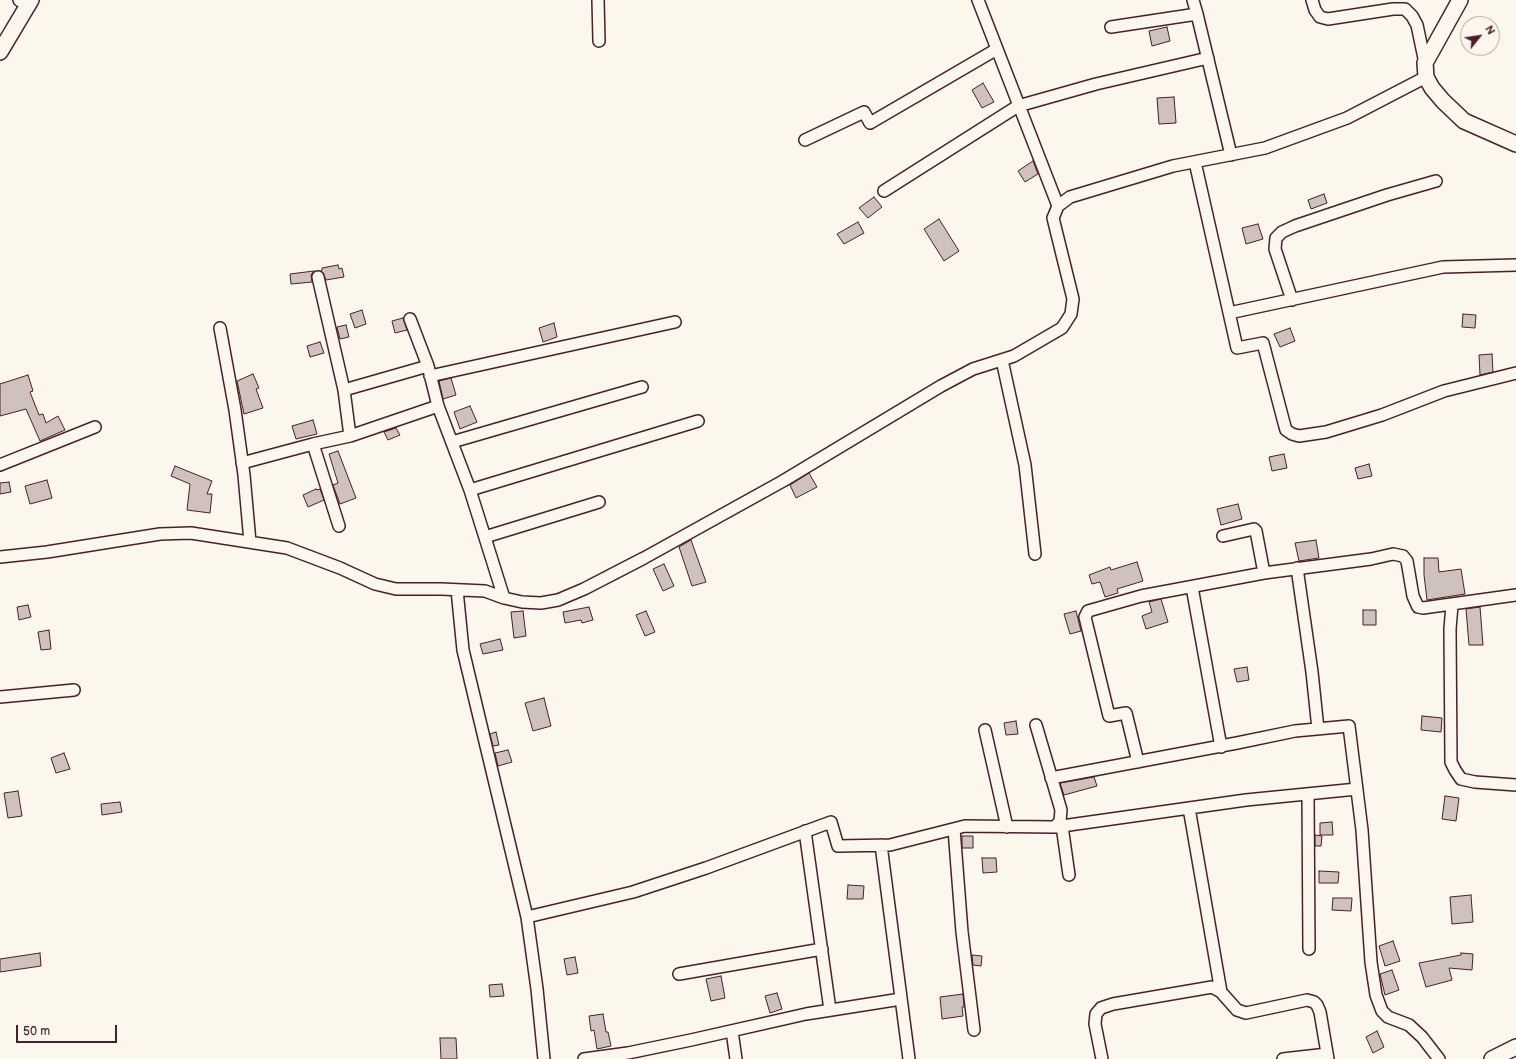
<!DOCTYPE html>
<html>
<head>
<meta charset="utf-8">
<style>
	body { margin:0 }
	#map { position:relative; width:1516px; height:1059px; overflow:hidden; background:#fbf7ec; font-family:"Balsamiq Sans",sans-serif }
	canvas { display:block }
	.north { position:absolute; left:1460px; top:16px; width:40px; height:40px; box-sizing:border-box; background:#fbf7ec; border:1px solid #b4a19f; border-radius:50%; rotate:60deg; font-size:11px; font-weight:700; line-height:16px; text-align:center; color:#4a1f2b }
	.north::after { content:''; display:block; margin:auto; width:14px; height:18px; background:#4a1f2b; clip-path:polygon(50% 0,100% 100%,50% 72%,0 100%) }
	.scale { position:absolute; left:16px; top:1025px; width:101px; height:18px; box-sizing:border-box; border:2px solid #4a1f2b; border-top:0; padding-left:5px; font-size:12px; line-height:14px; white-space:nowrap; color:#4a1f2b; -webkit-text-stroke:3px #fbf7ec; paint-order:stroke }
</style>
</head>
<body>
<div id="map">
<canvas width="1516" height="1059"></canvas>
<div class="north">N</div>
<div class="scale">50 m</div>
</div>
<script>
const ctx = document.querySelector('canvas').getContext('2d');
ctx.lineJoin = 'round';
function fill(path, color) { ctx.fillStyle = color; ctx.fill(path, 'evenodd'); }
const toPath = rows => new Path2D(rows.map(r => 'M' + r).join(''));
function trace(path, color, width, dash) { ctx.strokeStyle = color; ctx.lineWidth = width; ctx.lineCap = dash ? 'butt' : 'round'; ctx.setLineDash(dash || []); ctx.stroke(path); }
const building = toPath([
	[1167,27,1170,41,1152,46,1149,31,1167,27],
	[983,83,994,102,982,108,972,90,983,83],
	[1174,97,1176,123,1159,124,1157,98,1174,97],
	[1033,161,1038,174,1025,182,1018,171,1033,161],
	[1324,194,1327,203,1311,209,1308,200,1324,194],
	[874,197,882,207,868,218,859,208,874,197],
	[939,219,959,251,944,261,924,229,939,219],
	[858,222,864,233,844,244,837,234,858,222],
	[1258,224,1263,239,1246,244,1242,228,1258,224],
	[338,265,339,269,342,268,344,277,326,280,323,273,321,271,322,270,322,268,338,265],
	[314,271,311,275,312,282,291,284,290,274,314,271],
	[362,310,366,324,355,328,350,314,362,310],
	[1463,314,1476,315,1475,328,1462,327,1463,314],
	[403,318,407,330,395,333,392,321,403,318],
	[554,323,557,337,543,342,539,328,554,323],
	[346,325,349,337,340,339,337,327,346,325],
	[1290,328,1295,341,1280,347,1274,334,1290,328],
	[320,342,324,353,310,357,307,346,320,342],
	[1492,354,1493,372,1480,375,1479,355,1492,354],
	[253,374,259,388,256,389,263,408,244,414,237,381,253,374],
	[28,375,33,391,30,392,39,415,43,414,46,423,58,416,65,430,40,441,26,409,0,416,0,384,28,375],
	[451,378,456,395,443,399,439,381,451,378],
	[470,406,477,422,460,429,454,412,470,406],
	[313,420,317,434,296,439,292,426,313,420],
	[396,428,400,435,388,440,384,432,396,428],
	[338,451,356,498,340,504,333,485,338,483,329,454,338,451],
	[1284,454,1287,468,1272,471,1269,457,1284,454],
	[1369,464,1372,476,1358,479,1355,468,1369,464],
	[175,466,212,481,207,494,212,494,210,513,187,510,190,484,171,476,175,466],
	[809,473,817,487,796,498,790,485,809,473],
	[47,480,52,498,30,504,25,486,47,480],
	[9,482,11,492,0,494,0,483,9,482],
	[316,489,317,490,320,489,324,500,308,507,303,495,316,489],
	[1238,504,1242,519,1221,525,1217,509,1238,504],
	[691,540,706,582,692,586,679,547,691,540],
	[1316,540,1319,558,1299,561,1295,543,1316,540],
	[1424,558,1438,558,1439,572,1461,569,1465,594,1427,600,1424,575,1424,558],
	[1137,562,1143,581,1117,589,1118,593,1105,597,1100,582,1092,584,1089,575,1110,567,1111,570,1137,562],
	[664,564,674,586,663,591,653,569,664,564],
	[1161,599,1168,622,1146,629,1142,616,1152,612,1149,602,1161,599],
	[28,605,31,617,19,620,17,607,28,605],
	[589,607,593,620,582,623,581,620,565,623,563,612,589,607],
	[1480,607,1483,645,1469,645,1466,609,1480,607],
	[1363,610,1376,610,1376,625,1363,625,1363,610],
	[523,611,526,636,514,638,511,612,523,611],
	[646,611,655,632,645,636,636,615,646,611],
	[1076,611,1081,631,1070,634,1064,614,1076,611],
	[49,630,51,649,41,650,38,632,49,630],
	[500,639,503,650,483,654,480,644,500,639],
	[1247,667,1249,680,1237,682,1234,669,1247,667],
	[544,698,551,726,533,731,525,703,544,698],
	[1422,716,1442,718,1441,732,1421,730,1422,716],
	[1016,721,1018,734,1006,735,1004,723,1016,721],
	[496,732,499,745,493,746,490,734,496,732],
	[508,750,512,762,498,766,495,753,508,750],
	[64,753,70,769,56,773,51,758,64,753],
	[1094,777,1097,786,1064,795,1060,783,1094,777],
	[18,791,22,816,8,818,4,793,18,791],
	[1445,796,1459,798,1456,821,1442,819,1445,796],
	[120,802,122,812,102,815,101,804,120,802],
	[1332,822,1333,835,1320,835,1320,823,1332,822],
	[1315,835,1322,836,1321,846,1315,846,1315,835],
	[962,836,973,836,973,848,962,848,962,836],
	[982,858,996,858,997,872,983,873,982,858],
	[1319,871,1339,872,1338,883,1319,883,1319,871],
	[848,885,864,886,863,899,847,899,848,885],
	[1471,895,1473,922,1452,924,1450,897,1471,895],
	[1333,898,1352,898,1351,911,1332,910,1333,898],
	[1393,941,1400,961,1385,966,1379,946,1393,941],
	[40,953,41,966,0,972,0,959,40,953],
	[1461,953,1473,954,1472,970,1449,968,1452,980,1426,987,1419,963,1461,955,1461,953],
	[972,955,982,956,981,966,973,965,972,955],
	[575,957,578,973,567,975,564,959,575,957],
	[1392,970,1399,990,1385,995,1380,974,1392,970],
	[721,976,725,998,711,1001,706,979,721,976],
	[502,984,504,996,490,997,489,985,502,984],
	[777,993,782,1009,770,1013,765,996,777,993],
	[963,994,964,1007,962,1007,963,1016,942,1019,940,997,963,994],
	[603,1014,606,1032,608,1032,611,1046,597,1049,594,1030,591,1031,589,1016,603,1014],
	[1377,1031,1384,1047,1373,1053,1366,1037,1377,1031],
	[440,1038,456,1038,457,1059,441,1059,440,1038]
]);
fill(building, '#cfc2bc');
trace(building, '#4a1f2b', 1);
const street = toPath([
	[19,0,27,6],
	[598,0,599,41],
	[978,0,1058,206],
	[1193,0,1197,14,1231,155],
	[1312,0,1315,10,1320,17,1328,19,1393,9,1405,9,1412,16,1417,25,1425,63],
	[1111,27,1197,14],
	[805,140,864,112,870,123,997,49],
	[1195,162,1237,348,1263,343,1284,423,1286,430,1292,434,1299,436,1326,432,1382,415,1444,391,1516,373],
	[884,191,1018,106,1096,84,1208,58],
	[318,277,344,390,350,436],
	[1292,300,1275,249,1276,238,1282,232,1295,226,1387,195,1436,181],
	[1229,313,1443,267,1516,265],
	[410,319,428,366,438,406,470,490,504,598],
	[220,328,235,410,244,475,250,542],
	[1002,360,1025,465,1035,554],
	[430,376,675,322],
	[344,390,428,366],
	[452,442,642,387],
	[313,444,339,526],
	[242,463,313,444,350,436,438,406],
	[0,465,95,427],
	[470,490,698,421],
	[1223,536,1254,529,1256,531,1264,573],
	[485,537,599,502],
	[0,557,47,552,160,534,191,533,287,548,340,568,375,584,396,589,441,589,485,591,504,598,522,602,541,603,558,600,584,589,644,558,783,481,941,386,973,369,1014,356,1062,328,1071,314,1073,299,1053,218,1058,206,1070,197,1173,166,1265,148,1347,118,1426,77],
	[1297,568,1312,672,1318,729],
	[1192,587,1221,747],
	[457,590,463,650,527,917,537,989,544,1059],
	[1452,605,1450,629,1451,762,1455,770,1461,779,1475,782,1516,785],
	[0,697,74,690],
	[985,730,1007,827],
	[1138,762,1126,713,1109,716,1085,617,1088,611,1141,596,1264,573,1371,559,1393,554,1403,556,1407,561,1413,596,1418,607,1423,608,1516,595],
	[1051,778,1237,743,1295,731,1349,726,1362,830,1371,962,1376,995,1382,1011,1388,1017,1409,1025,1422,1037,1439,1059],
	[1308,794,1309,949],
	[1189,808,1221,992],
	[1062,826,1069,875],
	[1055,827,1246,800,1357,789],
	[954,829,962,932,974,1030],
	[805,831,830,1010],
	[881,845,909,1059],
	[527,917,633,892,706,868,831,822,838,846,890,845,965,826,1055,827,1060,821,1061,810,1036,725],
	[679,974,822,949],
	[732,1031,736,1059],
	[584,1059,628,1053,691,1040,806,1014,901,999],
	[1102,1059,1095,1024,1096,1014,1101,1008,1113,1004,1212,987,1221,992,1237,1010,1246,1013,1307,1000,1314,1002,1317,1005,1320,1012,1328,1059],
	[1283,1059,1327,1054]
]);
const secondary = toPath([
	[1460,0,1425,63,1426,77,1432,88,1443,101,1464,121,1516,144],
	[0,52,31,0],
	[1492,1059,1516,1047]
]);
trace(street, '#4a1f2b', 14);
trace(secondary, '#4a1f2b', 18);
trace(street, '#fbf7ec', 11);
trace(secondary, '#fbf7ec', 15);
</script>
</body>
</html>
